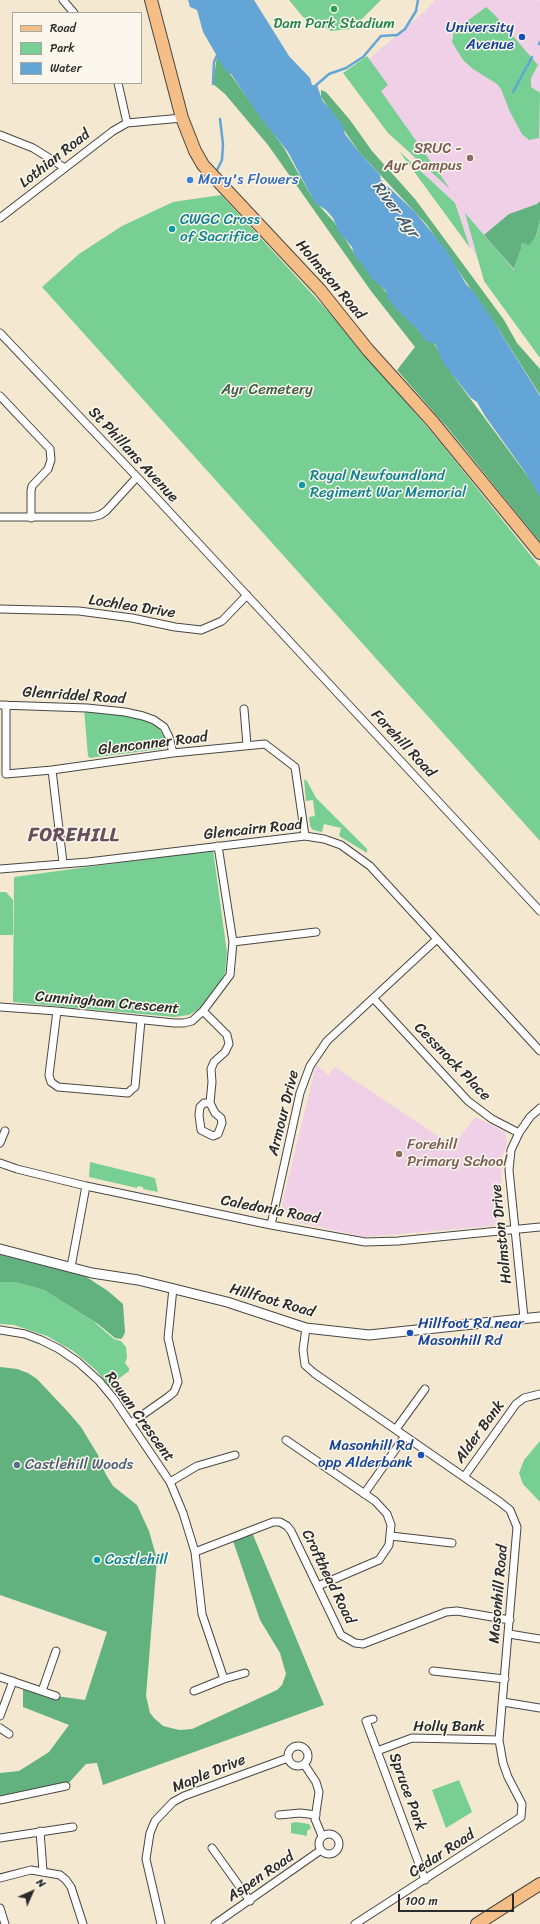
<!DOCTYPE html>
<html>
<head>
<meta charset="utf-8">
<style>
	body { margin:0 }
	#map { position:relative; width:540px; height:1924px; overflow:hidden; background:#f5e8d0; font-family:Sriracha,sans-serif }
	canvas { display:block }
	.legend { position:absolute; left:12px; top:12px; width:130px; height:72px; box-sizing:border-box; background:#fbf7ec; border:1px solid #a8a59f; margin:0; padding:5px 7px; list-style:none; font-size:12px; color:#2b2b2b }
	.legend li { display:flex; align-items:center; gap:8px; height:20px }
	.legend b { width:20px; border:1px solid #a8a59f }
	.north { position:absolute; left:12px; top:1872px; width:40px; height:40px; -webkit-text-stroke:3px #fbf7ec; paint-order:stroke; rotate:45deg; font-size:11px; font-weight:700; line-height:16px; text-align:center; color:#2b2b2b }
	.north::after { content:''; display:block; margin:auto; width:14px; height:18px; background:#2b2b2b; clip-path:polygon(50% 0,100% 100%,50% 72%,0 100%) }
	.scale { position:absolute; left:398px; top:1894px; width:116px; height:18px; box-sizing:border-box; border:2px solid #2b2b2b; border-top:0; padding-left:5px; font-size:12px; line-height:14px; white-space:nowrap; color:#2b2b2b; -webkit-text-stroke:3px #fbf7ec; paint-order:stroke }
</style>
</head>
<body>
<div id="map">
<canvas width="540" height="1924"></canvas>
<ul class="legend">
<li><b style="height:5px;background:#f5be86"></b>Road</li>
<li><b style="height:11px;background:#77cf94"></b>Park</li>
<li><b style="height:11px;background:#64a5d7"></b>Water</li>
</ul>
<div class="north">N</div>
<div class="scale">100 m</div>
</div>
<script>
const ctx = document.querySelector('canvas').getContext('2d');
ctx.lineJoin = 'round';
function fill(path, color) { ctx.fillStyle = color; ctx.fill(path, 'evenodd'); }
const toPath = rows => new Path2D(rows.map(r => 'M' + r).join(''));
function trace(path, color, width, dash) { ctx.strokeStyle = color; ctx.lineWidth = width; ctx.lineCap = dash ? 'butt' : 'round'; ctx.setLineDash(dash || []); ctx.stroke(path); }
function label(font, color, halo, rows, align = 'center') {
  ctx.font = font + ' Sriracha,sans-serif'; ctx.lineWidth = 3; ctx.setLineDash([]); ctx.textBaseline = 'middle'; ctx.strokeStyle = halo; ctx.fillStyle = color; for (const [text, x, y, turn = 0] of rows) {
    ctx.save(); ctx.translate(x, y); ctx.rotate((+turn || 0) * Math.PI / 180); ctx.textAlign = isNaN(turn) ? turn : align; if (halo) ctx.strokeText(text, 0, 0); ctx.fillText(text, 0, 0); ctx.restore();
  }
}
fill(toPath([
	[435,0,538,0,540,1,540,354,356,70,425,11],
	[316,1065,328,1075,335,1067,453,1146,475,1117,505,1132,507,1143,501,1162,503,1212,493,1226,365,1237,292,1221,282,1205]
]), '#efd0e6');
fill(toPath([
	[289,0,381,0,352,29,331,31,303,17],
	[486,7,493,13,538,65,531,78,531,87,540,93,539,138,529,140,522,134,510,112,501,89,497,84,473,69,463,60,452,42,454,31],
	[367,56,388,85,381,91,450,189,388,133,343,73],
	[399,151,455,203,470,248],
	[221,195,336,320,439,441,540,567,540,841,42,287,79,254,122,226,173,202],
	[465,213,514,270,521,249,520,244,536,237,540,219,540,358,484,281],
	[84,709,125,715,150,722,160,730,165,738,164,745,161,749,90,758,88,756],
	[304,779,307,781,316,798,367,849,367,853,339,836,341,828,324,824,322,832,313,830,310,826,309,817,315,816,313,800,306,801],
	[213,850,227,953,225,973,215,990,201,1008,189,1015,174,1017,13,1002,14,877],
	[0,892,6,892,13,900,13,935,0,935],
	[90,1162,155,1178,158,1192,143,1189,143,1187,138,1186,137,1188,89,1177],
	[0,1282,15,1282,44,1290,93,1321,114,1339,121,1341,126,1347,127,1358,125,1363,129,1368,129,1371,109,1386,96,1370,73,1351,47,1336,14,1325,0,1324],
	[540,1441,540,1502,523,1484,519,1473,524,1460],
	[459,1780,472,1812,446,1828,432,1790],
	[296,1822,309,1824,311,1828,307,1831,307,1836,291,1833,291,1823]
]), '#77cf94');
fill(toPath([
	[217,56,284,148,313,199,334,222,358,259,424,337,433,342,452,374,529,478,540,496,540,542,447,427,397,370,415,347,371,291,268,145,225,94,213,84],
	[321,90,326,92,350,120,372,151,415,199,488,298,504,320,517,343,540,369,540,395,499,330,427,225,359,152,321,97],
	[540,201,540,219,536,236,529,245,523,243,521,244,521,249,514,269,484,235,509,214,537,204],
	[0,1249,71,1267,108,1291,123,1304,125,1332,123,1337,121,1339,115,1338,98,1324,44,1290,15,1282,0,1282],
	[0,1367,17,1369,28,1373,37,1379,69,1413,81,1427,98,1455,105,1473,113,1486,137,1505,149,1531,157,1559,146,1696,150,1713,154,1718,163,1726,171,1728,180,1730,192,1729,277,1690,282,1685,286,1674,280,1653,260,1620,232,1538,251,1530,324,1705,103,1785,97,1763,86,1764,66,1786,0,1800,0,1773,19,1771,49,1752,69,1725,23,1707,23,1689,42,1691,56,1696,85,1700,107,1632,0,1595]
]), '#61b27e');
fill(toPath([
	[188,0,254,0,289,56,310,78,312,85,317,85,322,100,342,124,345,134,359,152,380,175,381,180,415,212,447,251,466,284,472,290,492,319,540,396,540,497,525,472,485,416,477,402,471,398,444,364,435,344,425,340,418,330,401,314,388,299,386,291,372,278,354,254,352,247,339,232,333,218,326,210,315,203,288,152,261,118,231,74,227,72,221,63,203,32,197,10,190,7]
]), '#64a5d7');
trace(toPath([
	[539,44,540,42],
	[213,84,214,62,218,53],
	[314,87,329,74,346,68,363,57,381,36,397,35,405,29,416,11,418,0],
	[513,92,532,57],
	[217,170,222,160,223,144,220,119]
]), '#64a5d7', 2.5);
const minor = toPath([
	[63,0,74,13],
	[118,83,127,123,182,118],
	[0,135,33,148,65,168],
	[0,218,113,131,127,123],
	[0,333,137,477,540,911],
	[0,396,50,449,51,460,48,469,32,486,31,491,31,518],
	[0,517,92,517,100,515,106,511,137,477],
	[0,609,79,611,132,618,175,627,201,630,222,621,247,595],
	[0,705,87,708,125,712,143,716,154,720,164,727,169,737,173,753],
	[6,705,6,774,52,770,173,753,265,744,295,767,305,836],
	[244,709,247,745],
	[52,770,63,863],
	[0,869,88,862,305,836,324,839,341,845,370,866,540,1051],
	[233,942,316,932],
	[374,999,468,1101,492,1119,519,1133],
	[0,1007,57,1011,174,1023,184,1023,192,1021,203,1011,230,975,233,942,218,846],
	[57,1011,49,1075,51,1082,58,1087,128,1093,131,1090,135,1087,141,1020],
	[203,1011,227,1035,229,1044,225,1052,214,1062,211,1069,212,1082,210,1103,215,1113,221,1118,222,1123,218,1134,213,1136,201,1130,199,1115,200,1107,204,1103,210,1103],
	[0,1143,5,1131],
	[0,1163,17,1169,86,1186,271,1225,365,1242,398,1241,540,1227],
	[271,1225,300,1093,310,1066,327,1041,437,939],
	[71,1267,86,1186],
	[524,1318,509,1170,511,1150,519,1133,530,1117,540,1108],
	[306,1328,303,1350,305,1365,314,1373,500,1502,510,1510,517,1527,499,1740,503,1763,508,1777,522,1804,521,1817,355,1924],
	[0,1330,25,1334,41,1340,59,1349,78,1362,99,1381,114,1399,170,1482,183,1513,195,1552,202,1614,224,1679],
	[131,1423,168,1397,174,1392,178,1382,168,1338,173,1288],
	[396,1429,425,1389],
	[286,1440,375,1501,387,1514,391,1525,389,1545,379,1560,318,1586],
	[464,1477,516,1404,524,1398,540,1394],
	[170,1482,197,1466,235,1455],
	[364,1494,405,1436],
	[391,1536,452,1543],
	[195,1552,273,1522,280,1522,287,1526,291,1531,341,1635,355,1643,363,1644,446,1612,457,1611,510,1620],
	[509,1634,540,1639],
	[433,1671,505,1679],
	[0,1677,56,1696],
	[42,1691,56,1651],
	[194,1691,224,1679,245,1673],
	[503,1702,540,1708],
	[0,1716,13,1681],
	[373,1719,366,1721,425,1880],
	[0,1728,9,1734],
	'288 1756a10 10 0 1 1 20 0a10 10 0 1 1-20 0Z',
	[377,1751,412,1738,499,1740],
	[304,1764,316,1782,319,1792,315,1819,322,1836],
	[0,1800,66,1786],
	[279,1815,300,1813,316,1815],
	[40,1831,43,1871],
	'319 1844a10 10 0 1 1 20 0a10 10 0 1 1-20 0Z',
	[0,1838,73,1827],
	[212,1848,250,1901],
	[0,1878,31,1870,60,1875,66,1880,71,1887,83,1924],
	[0,1908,5,1924],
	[161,1924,146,1859,150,1833,155,1821,173,1802,184,1796,288,1758],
	[215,1924,321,1850]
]);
const tertiary = toPath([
	[0,1249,92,1273,138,1280,227,1302,306,1328,369,1335,540,1317]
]);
const primary = toPath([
	[151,0,182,118,195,151,203,165,320,290,368,350,432,421,540,553]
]);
const trunk = toPath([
	[477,1924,540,1884]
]);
trace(minor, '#494744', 9);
trace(tertiary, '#494744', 11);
trace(primary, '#494744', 14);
trace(trunk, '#494744', 14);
trace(minor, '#fff', 7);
trace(tertiary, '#fff', 9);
trace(primary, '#f5be86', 12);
trace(trunk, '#f5be86', 12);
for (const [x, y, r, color] of [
	[334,9,4,"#2e9e5b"],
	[522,37,4,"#1a4fb4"],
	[470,158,4,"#8d6e63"],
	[190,180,4,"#3f7fe0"],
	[172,229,4,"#0f9aa8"],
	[302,485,4,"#0f9aa8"],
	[399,1154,4,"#8d6e63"],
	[410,1333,4,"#1a4fb4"],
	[421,1455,4,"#1a4fb4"],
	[17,1465,4,"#5c6f8a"],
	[97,1560,4,"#0f9aa8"]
]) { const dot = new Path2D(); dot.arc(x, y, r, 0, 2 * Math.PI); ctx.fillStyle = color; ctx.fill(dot); trace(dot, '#fbf7ec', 1.5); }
label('15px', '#27864d', '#fbf7ec', [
	["Dam Park Stadium",334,24]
]);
label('15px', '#164399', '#fbf7ec', [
	["University",514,28],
	["Avenue",514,45],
	["Hillfoot Rd near",418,1324,"left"],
	["Masonhill Rd",418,1341,"left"],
	["Masonhill Rd",413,1446],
	["opp Alderbank",413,1463]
], 'right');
label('15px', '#785e54', '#fbf7ec', [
	["SRUC -",462,149],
	["Ayr Campus",462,166],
	["Forehill",407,1145,"left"],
	["Primary School",407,1162,"left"]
], 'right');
label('15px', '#2b2b2b', '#fbf7ec', [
	["Lothian Road",55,159,-38],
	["Holmston Road",330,280,50],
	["St Phillans Avenue",133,455,47],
	["Lochlea Drive",132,607,9],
	["Glenriddel Road",74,696,4],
	["Glenconner Road",153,744,-7],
	["Forehill Road",403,744,47],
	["Glencairn Road",253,830,-6],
	["Cunningham Crescent",107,1003,5],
	["Cessnock Place",452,1062,46],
	["Armour Drive",284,1113,-76],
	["Caledonia Road",270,1210,11],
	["Holmston Drive",502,1234,-96],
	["Hillfoot Road",272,1301,16],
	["Rowan Crescent",139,1417,54],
	["Alder Bank",480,1432,-54],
	["Crofthead Road",328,1577,64],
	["Masonhill Road",499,1594,-85],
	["Holly Bank",449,1727],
	["Maple Drive",209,1774,-22],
	["Spruce Park",407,1792,70],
	["Cedar Road",442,1854,-33],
	["Aspen Road",261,1877,-34]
]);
label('15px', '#366cbe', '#fbf7ec', [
	["Mary's Flowers",198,180]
], 'left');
label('15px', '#0d838f', '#fbf7ec', [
	["CWGC Cross",180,220],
	["of Sacrifice",180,237],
	["Royal Newfoundland",310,476],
	["Regiment War Memorial",310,493],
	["Castlehill",105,1560]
], 'left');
label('15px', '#425c4a', '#fbf7ec', [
	["Ayr Cemetery",267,390]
]);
label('15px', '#4e5e75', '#fbf7ec', [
	["Castlehill Woods",25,1465]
], 'left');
label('italic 16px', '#425c70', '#fbf7ec', [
	["River Ayr",395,210,53]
]);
ctx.letterSpacing = '1px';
label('bold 19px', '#684f5c', '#fbf7ec', [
	["FOREHILL",74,836]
]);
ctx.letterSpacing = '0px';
</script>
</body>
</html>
